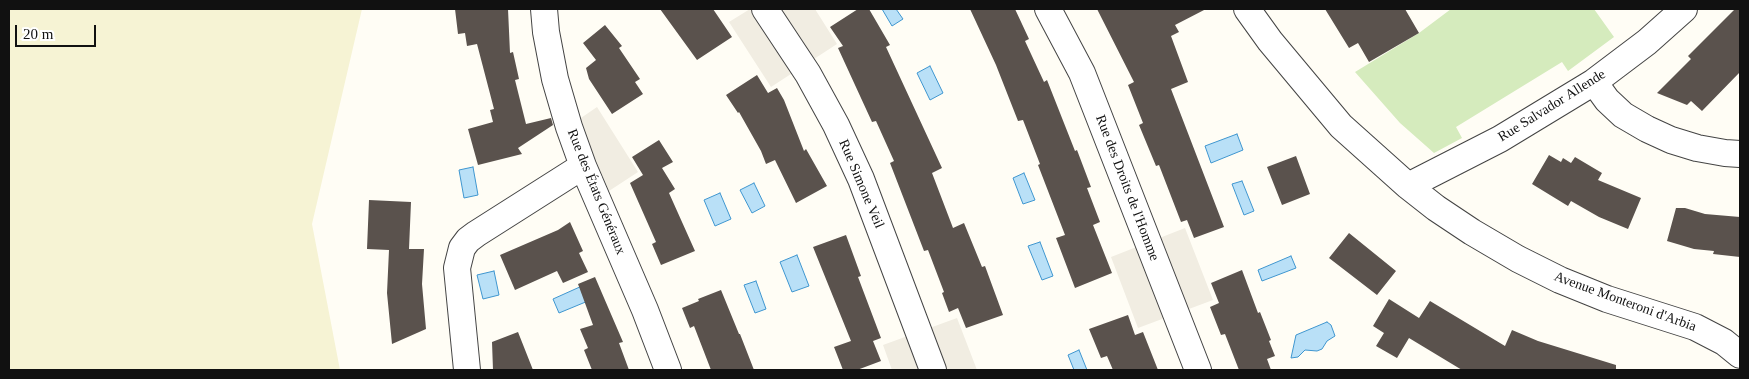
<!DOCTYPE html>
<html>
<head>
<meta charset="utf-8">
<style>
	body { margin:0 }
	#map { position:relative; width:1749px; height:379px; overflow:hidden; background:#fffdf5; font-family:"Times New Roman",serif }
	canvas { display:block }
	.frame { position:absolute; inset:0; border:10px solid #111; pointer-events:none }
	.scale { position:absolute; left:15px; top:25px; width:81px; height:22px; box-sizing:border-box; border:2px solid #111; border-top:0; padding-left:6px; font-size:15px; line-height:18px; white-space:nowrap; color:#111; -webkit-text-stroke:4px #fff; paint-order:stroke }
</style>
</head>
<body>
<div id="map">
<canvas width="1749" height="379"></canvas>
<div class="frame"></div>
<div class="scale">20 m</div>
</div>
<script>
const ctx = document.querySelector('canvas').getContext('2d');
ctx.lineJoin = 'round';
function fill(path, color) { ctx.fillStyle = color; ctx.fill(path, 'evenodd'); }
const toPath = rows => new Path2D(rows.map(r => 'M' + r).join(''));
function trace(path, color, width, dash) { ctx.strokeStyle = color; ctx.lineWidth = width; ctx.lineCap = dash ? 'butt' : 'round'; ctx.setLineDash(dash || []); ctx.stroke(path); }
function label(font, color, halo, rows, align = 'center') {
  ctx.font = font + ' "Times New Roman",serif'; ctx.lineWidth = 5; ctx.setLineDash([]); ctx.textBaseline = 'middle'; ctx.strokeStyle = halo; ctx.fillStyle = color; for (const [text, x, y, turn = 0] of rows) {
    ctx.save(); ctx.translate(x, y); ctx.rotate((+turn || 0) * Math.PI / 180); ctx.textAlign = isNaN(turn) ? turn : align; if (halo) ctx.strokeText(text, 0, 0); ctx.fillText(text, 0, 0); ctx.restore();
  }
}
fill(toPath([
	[9,9,362,9,312,224,340,370,9,370]
]), '#f6f3d4');
fill(toPath([
	[1451,9,1594,9,1614,37,1568,71,1562,62,1456,127,1462,138,1434,153,1400,123,1355,72,1419,33]
]), '#d5ebbd');
fill(toPath([
	[750,9,815,9,837,44,771,87,729,22],
	[597,107,638,172,609,191,578,120],
	[1185,228,1213,300,1138,328,1111,257],
	[957,318,977,370,892,370,883,345]
]), '#f1ede2');
const water = toPath([
	[882,9,896,9,903,19,892,26,882,9],
	[930,66,943,93,930,100,917,73,930,66],
	[1237,134,1243,150,1211,163,1205,146,1237,134],
	[473,167,478,195,464,198,459,170,473,167],
	[1024,173,1035,200,1023,204,1013,178,1024,173],
	[1242,181,1254,211,1244,215,1232,184,1242,181],
	[754,183,765,206,752,213,740,190,754,183],
	[720,193,731,219,715,226,704,200,720,193],
	[1040,242,1053,276,1042,280,1028,246,1040,242],
	[797,255,809,286,792,292,780,262,797,255],
	[1291,256,1296,268,1262,281,1258,270,1291,256],
	[494,271,499,295,483,299,477,275,494,271],
	[756,281,766,309,755,313,744,285,756,281],
	[582,286,588,301,559,313,553,299,582,286],
	[1327,322,1331,325,1335,336,1327,341,1322,349,1317,351,1305,350,1298,357,1291,358,1296,335,1327,322],
	[1079,350,1087,370,1074,370,1068,355,1079,350]
]);
fill(water, '#b9e0f7');
trace(water, '#3f96cf', 1);
fill(toPath([
	[455,9,508,9,510,53,513,52,519,79,515,80,526,124,551,118,553,125,518,148,522,154,478,165,468,129,493,122,490,110,494,109,477,44,467,46,465,33,458,34],
	[660,9,713,9,732,37,697,60],
	[858,9,869,9,890,45,886,47,942,168,932,173,953,228,964,223,982,267,985,266,1003,315,966,328,958,308,949,312,942,293,944,292,928,250,924,251,890,163,894,161,876,121,872,122,838,48,843,46,830,27],
	[970,9,1015,9,1029,39,1025,41,1044,82,1047,80,1075,151,1077,150,1091,187,1087,188,1100,222,1093,225,1112,273,1075,288,1056,238,1065,235,1038,165,1040,164,1023,120,1018,121,996,65],
	[1097,9,1206,9,1175,25,1179,32,1171,36,1188,82,1171,89,1224,227,1194,238,1187,220,1181,222,1159,165,1156,166,1139,125,1143,123,1128,85,1134,82],
	[1325,9,1405,9,1419,33,1369,62,1358,43,1349,48],
	[1735,9,1740,9,1740,72,1702,111,1691,101,1687,105,1657,93,1691,59,1688,56],
	[605,25,622,46,619,48,640,79,635,82,643,94,612,114,589,79,586,68,596,60,583,43],
	[757,75,768,93,777,88,784,100,804,151,806,149,827,186,796,203,775,160,766,164,761,151,739,112,738,113,726,95],
	[659,140,673,162,662,168,675,189,669,193,695,251,661,265,652,244,656,242,630,183,643,175,632,157],
	[1549,155,1561,162,1563,158,1571,163,1575,157,1602,173,1598,180,1641,198,1628,229,1599,217,1571,201,1568,206,1532,184],
	[1296,156,1310,194,1282,205,1267,167],
	[369,200,411,202,409,249,424,249,422,284,426,329,392,344,387,293,389,250,367,249],
	[1676,208,1685,208,1705,214,1740,217,1740,257,1713,254,1714,251,1694,249,1667,241],
	[570,222,583,251,579,253,588,272,563,283,557,271,515,290,500,255,558,230],
	[1349,233,1396,271,1377,295,1329,258],
	[846,235,861,276,858,277,881,338,873,341,881,361,857,370,843,370,834,347,851,341,813,247],
	[1242,270,1258,313,1260,312,1271,340,1269,341,1275,356,1267,359,1271,370,1239,370,1225,334,1221,335,1210,307,1219,303,1211,283],
	[595,277,623,342,619,343,629,370,592,370,584,350,588,348,580,329,593,325,578,284],
	[721,290,739,334,740,334,754,370,711,370,694,326,690,328,682,308,699,301,698,299],
	[1389,299,1419,318,1430,301,1505,346,1512,330,1538,341,1616,365,1616,370,1462,370,1409,338,1397,358,1376,346,1384,333,1373,326],
	[1128,315,1135,335,1143,332,1158,370,1113,370,1107,356,1101,358,1089,329],
	[518,332,533,370,493,370,492,342]
]), '#5a524d');
const minor = toPath([
	[544,9,546,32,555,79,569,127,583,166,645,310,668,370],
	[765,9,808,74,836,125,861,179,933,370],
	[1048,9,1082,73,1198,370],
	[1247,9,1270,41,1341,126,1408,186,1436,208,1472,232,1518,259,1560,280,1607,299,1695,327,1724,342,1740,355],
	[1594,82,1607,100,1623,115,1647,129,1671,140,1697,148,1725,153,1740,154],
	[1408,186,1500,139,1594,82,1647,42,1684,9],
	[467,370,457,268,462,248,468,240,476,234,583,166]
]);
trace(minor, '#444', 28);
trace(minor, '#fff', 26);
label('14px', '#111', '#fff', [
	["Rue Salvador Allende",1552,106,-32],
	["Rue Simone Veil",861,184,67],
	["Rue des Droits de l'Homme",1127,188,69],
	["Rue des États Généraux",596,192,68],
	["Avenue Monteroni d'Arbia",1625,302,20]
]);
</script>
</body>
</html>
